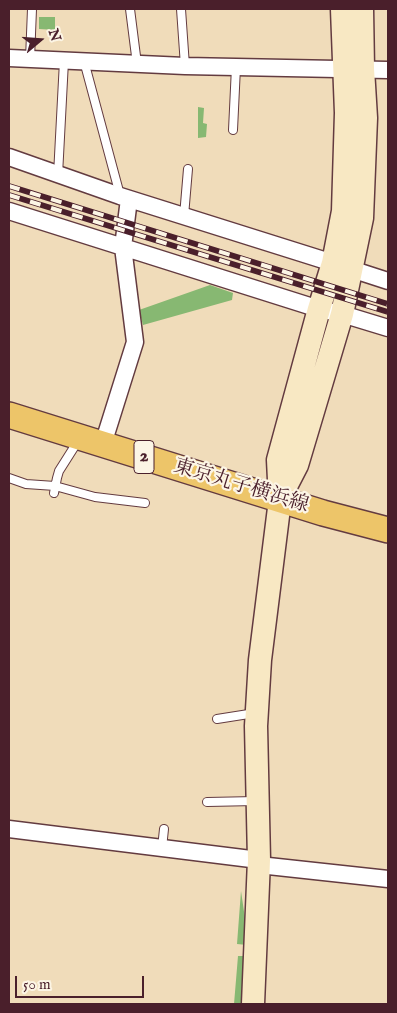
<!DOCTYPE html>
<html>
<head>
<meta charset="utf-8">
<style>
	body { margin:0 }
	#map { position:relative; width:397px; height:1013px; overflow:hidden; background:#f0dcba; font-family:"IM FELL English",serif }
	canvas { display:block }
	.frame { position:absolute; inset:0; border:10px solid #4a1f2b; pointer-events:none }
	.north { position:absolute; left:15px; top:15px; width:50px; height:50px; -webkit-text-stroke:4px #fcf5e5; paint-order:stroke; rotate:72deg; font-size:14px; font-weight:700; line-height:20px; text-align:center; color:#4a1f2b }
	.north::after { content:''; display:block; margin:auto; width:18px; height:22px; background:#4a1f2b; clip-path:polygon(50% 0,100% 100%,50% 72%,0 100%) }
	.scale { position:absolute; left:15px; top:976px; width:129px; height:22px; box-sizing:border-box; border:2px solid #4a1f2b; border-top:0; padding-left:6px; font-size:15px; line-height:18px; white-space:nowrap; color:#4a1f2b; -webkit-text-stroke:4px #fcf5e5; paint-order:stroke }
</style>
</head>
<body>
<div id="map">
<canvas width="397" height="1013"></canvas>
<div class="frame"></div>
<div class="north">N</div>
<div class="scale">50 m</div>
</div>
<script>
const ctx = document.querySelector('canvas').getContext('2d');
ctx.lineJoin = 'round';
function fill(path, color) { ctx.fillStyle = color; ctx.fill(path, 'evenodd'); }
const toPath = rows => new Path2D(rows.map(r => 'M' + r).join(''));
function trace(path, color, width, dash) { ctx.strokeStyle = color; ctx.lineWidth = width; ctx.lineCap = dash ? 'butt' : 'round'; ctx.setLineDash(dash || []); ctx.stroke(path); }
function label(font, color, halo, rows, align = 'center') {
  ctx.font = font + ' "IM FELL English","Noto Serif JP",serif'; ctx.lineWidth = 4.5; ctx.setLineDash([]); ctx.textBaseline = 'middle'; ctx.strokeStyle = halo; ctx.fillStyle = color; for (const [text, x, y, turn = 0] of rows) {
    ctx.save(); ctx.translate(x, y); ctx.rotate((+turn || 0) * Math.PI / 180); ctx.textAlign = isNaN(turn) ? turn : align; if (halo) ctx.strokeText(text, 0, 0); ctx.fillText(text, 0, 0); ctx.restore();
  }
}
fill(toPath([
	[39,17,55,17,55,30,39,29],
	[198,107,204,108,203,123,207,124,206,137,198,138],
	[210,285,233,293,232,300,143,325,139,310],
	[241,891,248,939,247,945,237,944],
	[238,956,248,956,244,1004,234,1004]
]), '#87b872');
const lane = toPath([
	[130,9,137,64],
	[181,9,185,66],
	[30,59,32,9],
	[84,61,120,195],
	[233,130,236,67],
	[58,175,64,61],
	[184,216,188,169],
	[9,478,26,484,55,486,95,497,145,503],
	[54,493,57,478,59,471,78,441],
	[217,719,255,713],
	[207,802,256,801],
	[162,848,164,829]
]);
const street = toPath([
	[9,58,185,66,388,70],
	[9,157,120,196,333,263],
	[9,211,319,309,342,314,388,328],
	[351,269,388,281],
	[103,444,135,342,123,247,129,199],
	[9,829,259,860],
	[259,865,388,879]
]);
const secondary = toPath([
	[281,496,297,465,342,314,362,218,366,118,363,69,362,9],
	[253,1004,259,860,256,726,260,660,280,500,278,460,319,309,333,263,343,211,346,113,342,9]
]);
const primary = toPath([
	[9,415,323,513,388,530]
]);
trace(lane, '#633b40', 10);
trace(street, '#633b40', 19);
trace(secondary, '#633b40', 25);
trace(primary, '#633b40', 28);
trace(lane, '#fff', 8);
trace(street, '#fff', 16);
trace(secondary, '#f8e8c3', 22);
trace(primary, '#edc569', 25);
const rail = toPath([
	[9,186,388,304],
	[9,195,388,312]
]);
trace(rail, '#4a1f2b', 5.5);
trace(rail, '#fcf5e5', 4, [11]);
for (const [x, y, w] of [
	[144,457,20]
]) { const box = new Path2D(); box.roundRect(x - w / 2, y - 16.5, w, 33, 4); ctx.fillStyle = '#fcf5e5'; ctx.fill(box); trace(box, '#4a1f2b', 1); }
label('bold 19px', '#4a1f2b', null, [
	["2",144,457]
]);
label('20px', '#4a1f2b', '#fcf5e5', [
	["東京丸子横浜線",241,487,17]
]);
</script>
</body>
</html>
